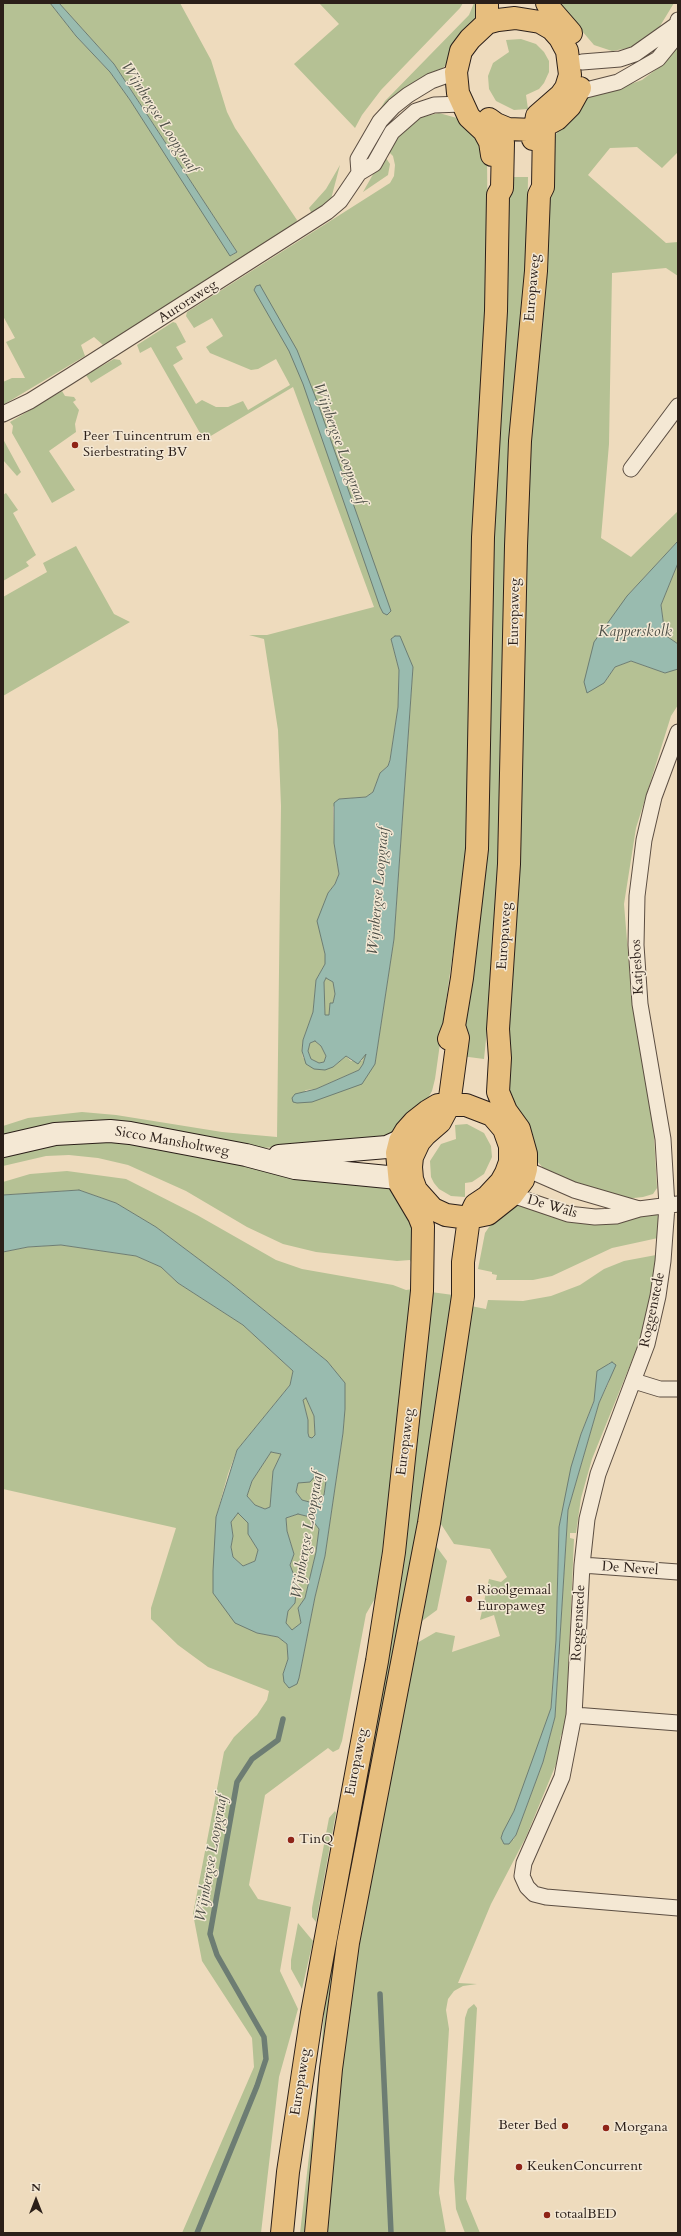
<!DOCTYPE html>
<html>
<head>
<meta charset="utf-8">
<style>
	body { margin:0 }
	#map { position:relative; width:681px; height:2236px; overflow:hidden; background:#eedbbd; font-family:Cardo,serif }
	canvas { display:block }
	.frame { position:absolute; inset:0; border:4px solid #2b1f19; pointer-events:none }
	.north { position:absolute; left:16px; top:2180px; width:40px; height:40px; -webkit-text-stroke:3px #f4e8d4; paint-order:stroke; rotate:0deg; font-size:11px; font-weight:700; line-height:16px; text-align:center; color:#2b1f19 }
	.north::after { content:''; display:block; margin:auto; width:14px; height:18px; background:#2b1f19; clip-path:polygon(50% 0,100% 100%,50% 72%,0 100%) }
</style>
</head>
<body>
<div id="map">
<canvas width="681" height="2236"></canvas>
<div class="frame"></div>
<div class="north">N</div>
</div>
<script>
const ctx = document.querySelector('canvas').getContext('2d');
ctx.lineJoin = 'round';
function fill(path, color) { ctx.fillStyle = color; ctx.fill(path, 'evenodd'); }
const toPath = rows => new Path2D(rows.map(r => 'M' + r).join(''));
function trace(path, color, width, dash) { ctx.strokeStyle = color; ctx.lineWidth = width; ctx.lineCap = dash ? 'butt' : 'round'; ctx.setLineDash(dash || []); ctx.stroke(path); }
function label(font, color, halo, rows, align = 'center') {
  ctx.font = font + ' Cardo,serif'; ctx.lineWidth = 3; ctx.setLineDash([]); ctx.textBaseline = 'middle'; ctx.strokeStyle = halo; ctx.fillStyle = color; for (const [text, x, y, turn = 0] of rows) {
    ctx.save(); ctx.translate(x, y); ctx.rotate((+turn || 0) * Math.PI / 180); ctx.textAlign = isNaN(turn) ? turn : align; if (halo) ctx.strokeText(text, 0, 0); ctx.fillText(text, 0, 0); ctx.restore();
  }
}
fill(toPath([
	[3,3,50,3,76,36,110,72,130,100,231,256,237,252,128,85,114,64,59,3,180,3,211,60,227,112,235,128,297,220,295,225,207,282,103,345,94,337,81,345,85,356,3,405,3,382,12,378,25,378,6,342,15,338,3,316],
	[319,3,463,3,460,8,381,90,362,115,355,128,294,64,339,24],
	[474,3,481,3,478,15,445,66,366,132,385,101,469,15],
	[558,3,674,3,657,31,634,47,612,51,594,45],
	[521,39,536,44,544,52,549,61,549,72,544,83,539,89,526,95,528,109,514,110,496,101,489,89,488,76,493,63,509,52,506,40],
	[678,45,678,152,662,168,637,147,610,148,588,175,666,243,678,242,678,276,666,268,612,273,609,444,601,538,631,557,678,511,678,541,627,596,604,683,615,667,631,661,665,673,678,668,678,705,671,716,636,828,624,904,631,989,651,1085,657,1188,653,1194,643,1197,624,1199,607,1196,545,1170,536,1160,506,1085,520,860,521,737,531,435,553,140,561,125,582,102,593,94,611,91,642,80,662,65],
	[439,113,457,118,474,134,487,159,488,257,471,563,469,808,465,867,435,1079,432,1091,427,1100,388,1139,263,1148,3,1137,3,1126,28,1118,82,1112,116,1115,222,1132,277,1137,281,806,278,730,264,639,249,635,267,635,374,607,293,387,204,440,151,347,140,353,137,345,173,322,176,323,186,342,176,347,183,359,173,365,196,404,202,400,216,407,228,407,243,401,248,410,290,385,276,359,258,369,251,370,210,353,206,347,223,336,212,318,194,328,186,316,187,312,390,183,394,176,395,165,393,156,387,150,389,146,408,126,422,117],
	[391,639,413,667,394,939,375,1064,293,1102,306,1090,316,1089,359,1070,363,1064,366,1054,364,1054,362,1061,351,1061,346,1056,333,1067,303,1058,302,1051,303,1040,313,1012,316,980,325,964,325,954,318,921,328,893,335,884,339,874,334,843,333,807,339,799,366,797,373,792,380,773,388,766,390,759,398,707,399,670],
	[384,155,390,164,388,175,363,192],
	[340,165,331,199,312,214,309,208,326,189],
	[509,177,528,177,527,240,502,820,491,992,484,1059,461,1056,493,533],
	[114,359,120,360,122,364,91,383,86,375],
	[62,391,65,396,74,397,76,400,73,402,79,410,75,424,76,432,49,451,75,490,52,503,12,433,13,426,10,422],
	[3,439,21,472,17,476,3,460],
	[6,493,18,510,13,513,36,555,26,562,29,566,3,581,3,495],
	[76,546,114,614,130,622,3,696,3,597,47,572,43,563],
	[678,563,678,644,665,635,661,605],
	[326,977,333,982,335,994,333,1003,330,1003,329,1015,325,1015,324,982],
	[315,1041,321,1046,326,1056,324,1062,319,1063,311,1059,308,1051,310,1043],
	[467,1124,484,1133,491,1146,492,1157,484,1174,472,1182,465,1183,465,1197,451,1196,439,1189,434,1183,431,1177,430,1161,441,1144,456,1139,455,1125],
	[111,1140,384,1184,396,1195,412,1221,415,1263,411,1262,410,1260,397,1261,316,1252,283,1244,247,1227,186,1191,128,1165,98,1158,69,1155,46,1156,3,1166,3,1155,29,1147],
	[67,1171,126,1179,197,1215,276,1260,302,1269,393,1285,406,1290,413,1289,377,1595,366,1614,342,1741,339,1749,333,1752,328,1748,265,1795,249,1885,258,1899,291,1907,280,1971,298,2009,279,2077,261,2233,182,2233,254,2067,252,2038,202,1961,193,1914,224,1752,234,1737,257,1715,267,1700,269,1691,208,1667,178,1645,151,1619,151,1608,176,1528,3,1489,3,1252,28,1247,61,1245,136,1256,161,1267,178,1283,243,1325,293,1371,290,1385,237,1450,228,1474,216,1517,213,1593,257,1633,278,1637,287,1644,288,1659,283,1674,299,1678,315,1597,325,1556,343,1433,345,1409,345,1384,327,1361,228,1281,156,1227,116,1203,79,1190,3,1195,3,1182,30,1174],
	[523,1205,608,1221,656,1214,660,1217,658,1238,612,1248,552,1276,533,1280,496,1280,497,1275,492,1274,492,1272,478,1269,485,1233,495,1218,513,1206],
	[656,1255,652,1288,639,1343,592,1459,581,1498,576,1533,570,1533,570,1538,574,1539,566,1721,563,1734,561,1735,560,1740,562,1740,557,1762,526,1837,491,1904,458,1983,477,1984,463,1986,454,1991,448,1999,446,2010,449,2029,439,2193,446,2233,326,2233,340,2078,354,1973,417,1643,436,1632,455,1636,452,1652,500,1636,494,1615,480,1620,489,1579,501,1582,507,1577,490,1549,454,1544,439,1521,471,1306,486,1309,488,1300,523,1301,551,1296,580,1285,604,1269,624,1261],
	[612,1362,609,1382,599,1403,568,1510,555,1717,543,1762,516,1835,513,1840,501,1838,514,1811,533,1763,551,1708,556,1640,559,1527,581,1434,608,1364],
	[431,1292,453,1295,447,1342,307,2233,300,2233,321,2053,327,1972],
	[306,1398,314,1416,315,1435,312,1438,309,1437,308,1433,308,1420,303,1400],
	[271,1452,281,1454,273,1471,270,1507,265,1509,255,1505,247,1496,252,1481],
	[316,1475,326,1481,324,1495,313,1503,302,1500,296,1492,298,1483],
	[238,1513,248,1523,248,1534,258,1550,255,1561,243,1566,233,1557,231,1547,233,1536,231,1522],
	[298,1514,310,1517,319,1528,316,1552,305,1599,298,1608,301,1623,292,1631,286,1623,288,1611,295,1603,297,1583,290,1565,294,1554,287,1531,286,1518],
	[436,1546,447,1561,437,1610,422,1621],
	[335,1811,336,1813,316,1922,312,1917,312,1908,329,1818],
	[298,1923,313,1941,302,1989,291,1969,291,1960],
	[474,2004,477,2008,466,2199,480,2233,465,2233,456,2209,454,2179,465,2018,468,2009]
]), '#b5c194');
const water = toPath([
	[50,3,59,3,114,64,237,252,230,256,130,100,110,72,76,36,50,3],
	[260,285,297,350,317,401,391,611,387,615,383,613,380,607,303,384,289,351,254,290,256,286,260,285],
	[678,541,678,563,661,605,665,635,678,644,678,669,665,673,631,661,615,667,604,683,587,693,584,682,594,642,627,596,678,541],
	[395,636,400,636,413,667,394,939,375,1064,362,1084,312,1102,297,1103,293,1102,292,1098,295,1094,316,1089,359,1070,363,1064,366,1054,358,1064,346,1056,333,1067,325,1070,314,1069,306,1064,302,1051,303,1040,313,1012,316,980,325,964,325,954,317,921,328,893,335,884,339,874,334,843,334,803,339,799,366,797,373,792,380,773,388,766,390,760,398,707,399,670,391,639,395,636],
	[326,978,333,982,335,994,333,1003,330,1003,329,1015,325,1015,324,982,326,978],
	[315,1041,321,1046,326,1056,324,1062,319,1063,311,1059,308,1051,310,1043,315,1041],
	[79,1190,116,1203,156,1227,228,1281,327,1361,345,1383,345,1409,343,1433,325,1556,315,1597,299,1678,297,1684,289,1688,284,1682,283,1674,288,1659,287,1644,278,1637,257,1633,235,1623,213,1593,213,1571,216,1517,237,1450,290,1385,293,1371,243,1325,178,1283,161,1267,136,1256,61,1245,28,1247,3,1252,3,1195,79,1190],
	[306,1398,314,1416,315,1435,312,1438,309,1437,308,1433,308,1420,303,1400,306,1398],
	[271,1452,281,1454,273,1471,270,1507,265,1509,255,1505,247,1496,252,1481,271,1452],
	[316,1475,326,1481,324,1495,313,1503,302,1500,296,1492,298,1483,310,1482,316,1475],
	[238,1513,248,1523,248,1534,258,1550,255,1561,243,1566,233,1557,231,1547,233,1536,231,1522,238,1513],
	[298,1514,310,1517,319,1529,316,1552,305,1598,298,1608,301,1623,292,1630,286,1623,288,1611,295,1603,297,1583,290,1565,294,1554,287,1531,286,1518,298,1514],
	[612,1362,616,1365,599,1403,568,1510,555,1717,543,1762,516,1835,509,1844,504,1844,501,1838,503,1832,514,1811,551,1708,556,1640,559,1527,571,1467,581,1434,594,1401,597,1371,612,1362]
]);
fill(water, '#99bbaf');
trace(water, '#6d7d73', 1);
trace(toPath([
	[380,1994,391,2233],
	[197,2233,257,2086,266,2059,264,2037,217,1955,210,1934,237,1782,252,1759,278,1740,283,1719]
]), '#6d7d73', 5.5);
const street = toPath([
	[582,62,620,59,635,54,676,25],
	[578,92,618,82,658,59,675,38,678,20],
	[359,173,358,159,380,121,394,106,408,95,431,81,456,72],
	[3,414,30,401,70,376,327,212,340,201,359,173,374,164,392,132,416,111,434,105,463,104],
	[631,469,678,406],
	[678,732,654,797,644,840,637,896,636,945,640,1004,663,1139,667,1206,663,1261,658,1296,647,1344,598,1474,587,1519,582,1565,574,1715,562,1777,524,1863,522,1876,527,1887,534,1894,546,1897,678,1908],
	[526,1169,574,1190,639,1209],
	[512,1195,568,1214,595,1217,616,1216,639,1209,678,1204],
	[634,1381,660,1389,678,1389],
	[582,1565,678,1572],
	[574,1715,678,1723]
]);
const secondary = toPath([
	[3,1146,55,1134,110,1131,130,1133,246,1155,295,1168,398,1178],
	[279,1156,387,1147,400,1141]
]);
const primary = toPath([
	[547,3,551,10,571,33],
	[487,23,487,3],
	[489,119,496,124,508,129,534,130,544,126,557,119,570,106,580,88],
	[492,155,490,142,484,131,469,117,458,93,456,72,461,51,470,39,487,23,498,20,515,18,540,22,552,29,560,38,567,51,570,75,566,88,561,95,537,116,533,139],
	[454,1026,458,1038,449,1105,440,1122,425,1135,419,1142,412,1157,411,1167,412,1179,416,1190,433,1209,446,1215,469,1218,488,1214,512,1195,523,1180,526,1169,526,1154,519,1129,506,1111,498,1092,500,1058,498,1029,509,864,516,546,520,441,536,271,539,195,543,187,544,126],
	[449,1039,454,1026,462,978,477,849,483,537,496,311,498,195,502,188,503,143,502,135,496,124],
	[282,2233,288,2172,312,2013,377,1661,394,1552,409,1411,422,1291,423,1226,419,1216,400,1184,397,1153,400,1141,406,1131,414,1122,428,1111,438,1105,466,1105,492,1115,504,1129,510,1146,510,1162,506,1173,501,1182,487,1197,475,1205,469,1218,463,1262,463,1296,429,1523,348,1943,331,2069,316,2233]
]);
trace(street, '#5c4e42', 17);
trace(secondary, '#2b1f19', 24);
trace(primary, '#2b1f19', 24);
trace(street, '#f4e8d4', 15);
trace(secondary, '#f4e8d4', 22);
trace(primary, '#e7be7e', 22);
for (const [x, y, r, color] of [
	[75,445,4,"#8f2418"],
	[469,1599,4,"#8f2418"],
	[291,1840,4,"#8f2418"],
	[565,2126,4,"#8f2418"],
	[606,2128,4,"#8f2418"],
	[519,2167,4,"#8f2418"],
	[547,2215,4,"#8f2418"]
]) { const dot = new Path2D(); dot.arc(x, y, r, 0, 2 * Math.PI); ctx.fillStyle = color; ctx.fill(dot); trace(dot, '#f4e8d4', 1.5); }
label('14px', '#2b1f19', '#f4e8d4', [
	["Europaweg",533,288,-85],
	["Auroraweg",188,302,-33],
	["Europaweg",515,612,-89],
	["Europaweg",505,936,-86],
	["Katjesbos",638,967,-93],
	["Sicco Mansholtweg",172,1142,10],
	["De Wals",552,1207,16],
	["Roggenstede",653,1310,-78],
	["Europaweg",406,1442,-83],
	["De Nevel",630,1569,4],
	["Roggenstede",579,1623,-87],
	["Europaweg",357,1762,-79],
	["Europaweg",301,2082,-81]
]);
label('14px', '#2b1f19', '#f4e8d4', [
	["Peer Tuincentrum en",83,437],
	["Sierbestrating BV",83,453],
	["Rioolgemaal",477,1591],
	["Europaweg",477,1607],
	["TinQ",299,1840],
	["Beter Bed",557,2126,"right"],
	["Morgana",614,2128],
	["KeukenConcurrent",527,2167],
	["totaalBED",555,2215]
], 'left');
label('italic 15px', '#4c4e46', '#f4e8d4', [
	["Wijnbergse Loopgraaf",159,118,57],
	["Wijnbergse Loopgraaf",339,444,70],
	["Kapperskolk",635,633],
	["Wijnbergse Loopgraaf",379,891,-85],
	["Wijnbergse Loopgraaf",308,1535,-80],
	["Wijnbergse Loopgraaf",212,1858,-80]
]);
</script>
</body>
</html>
